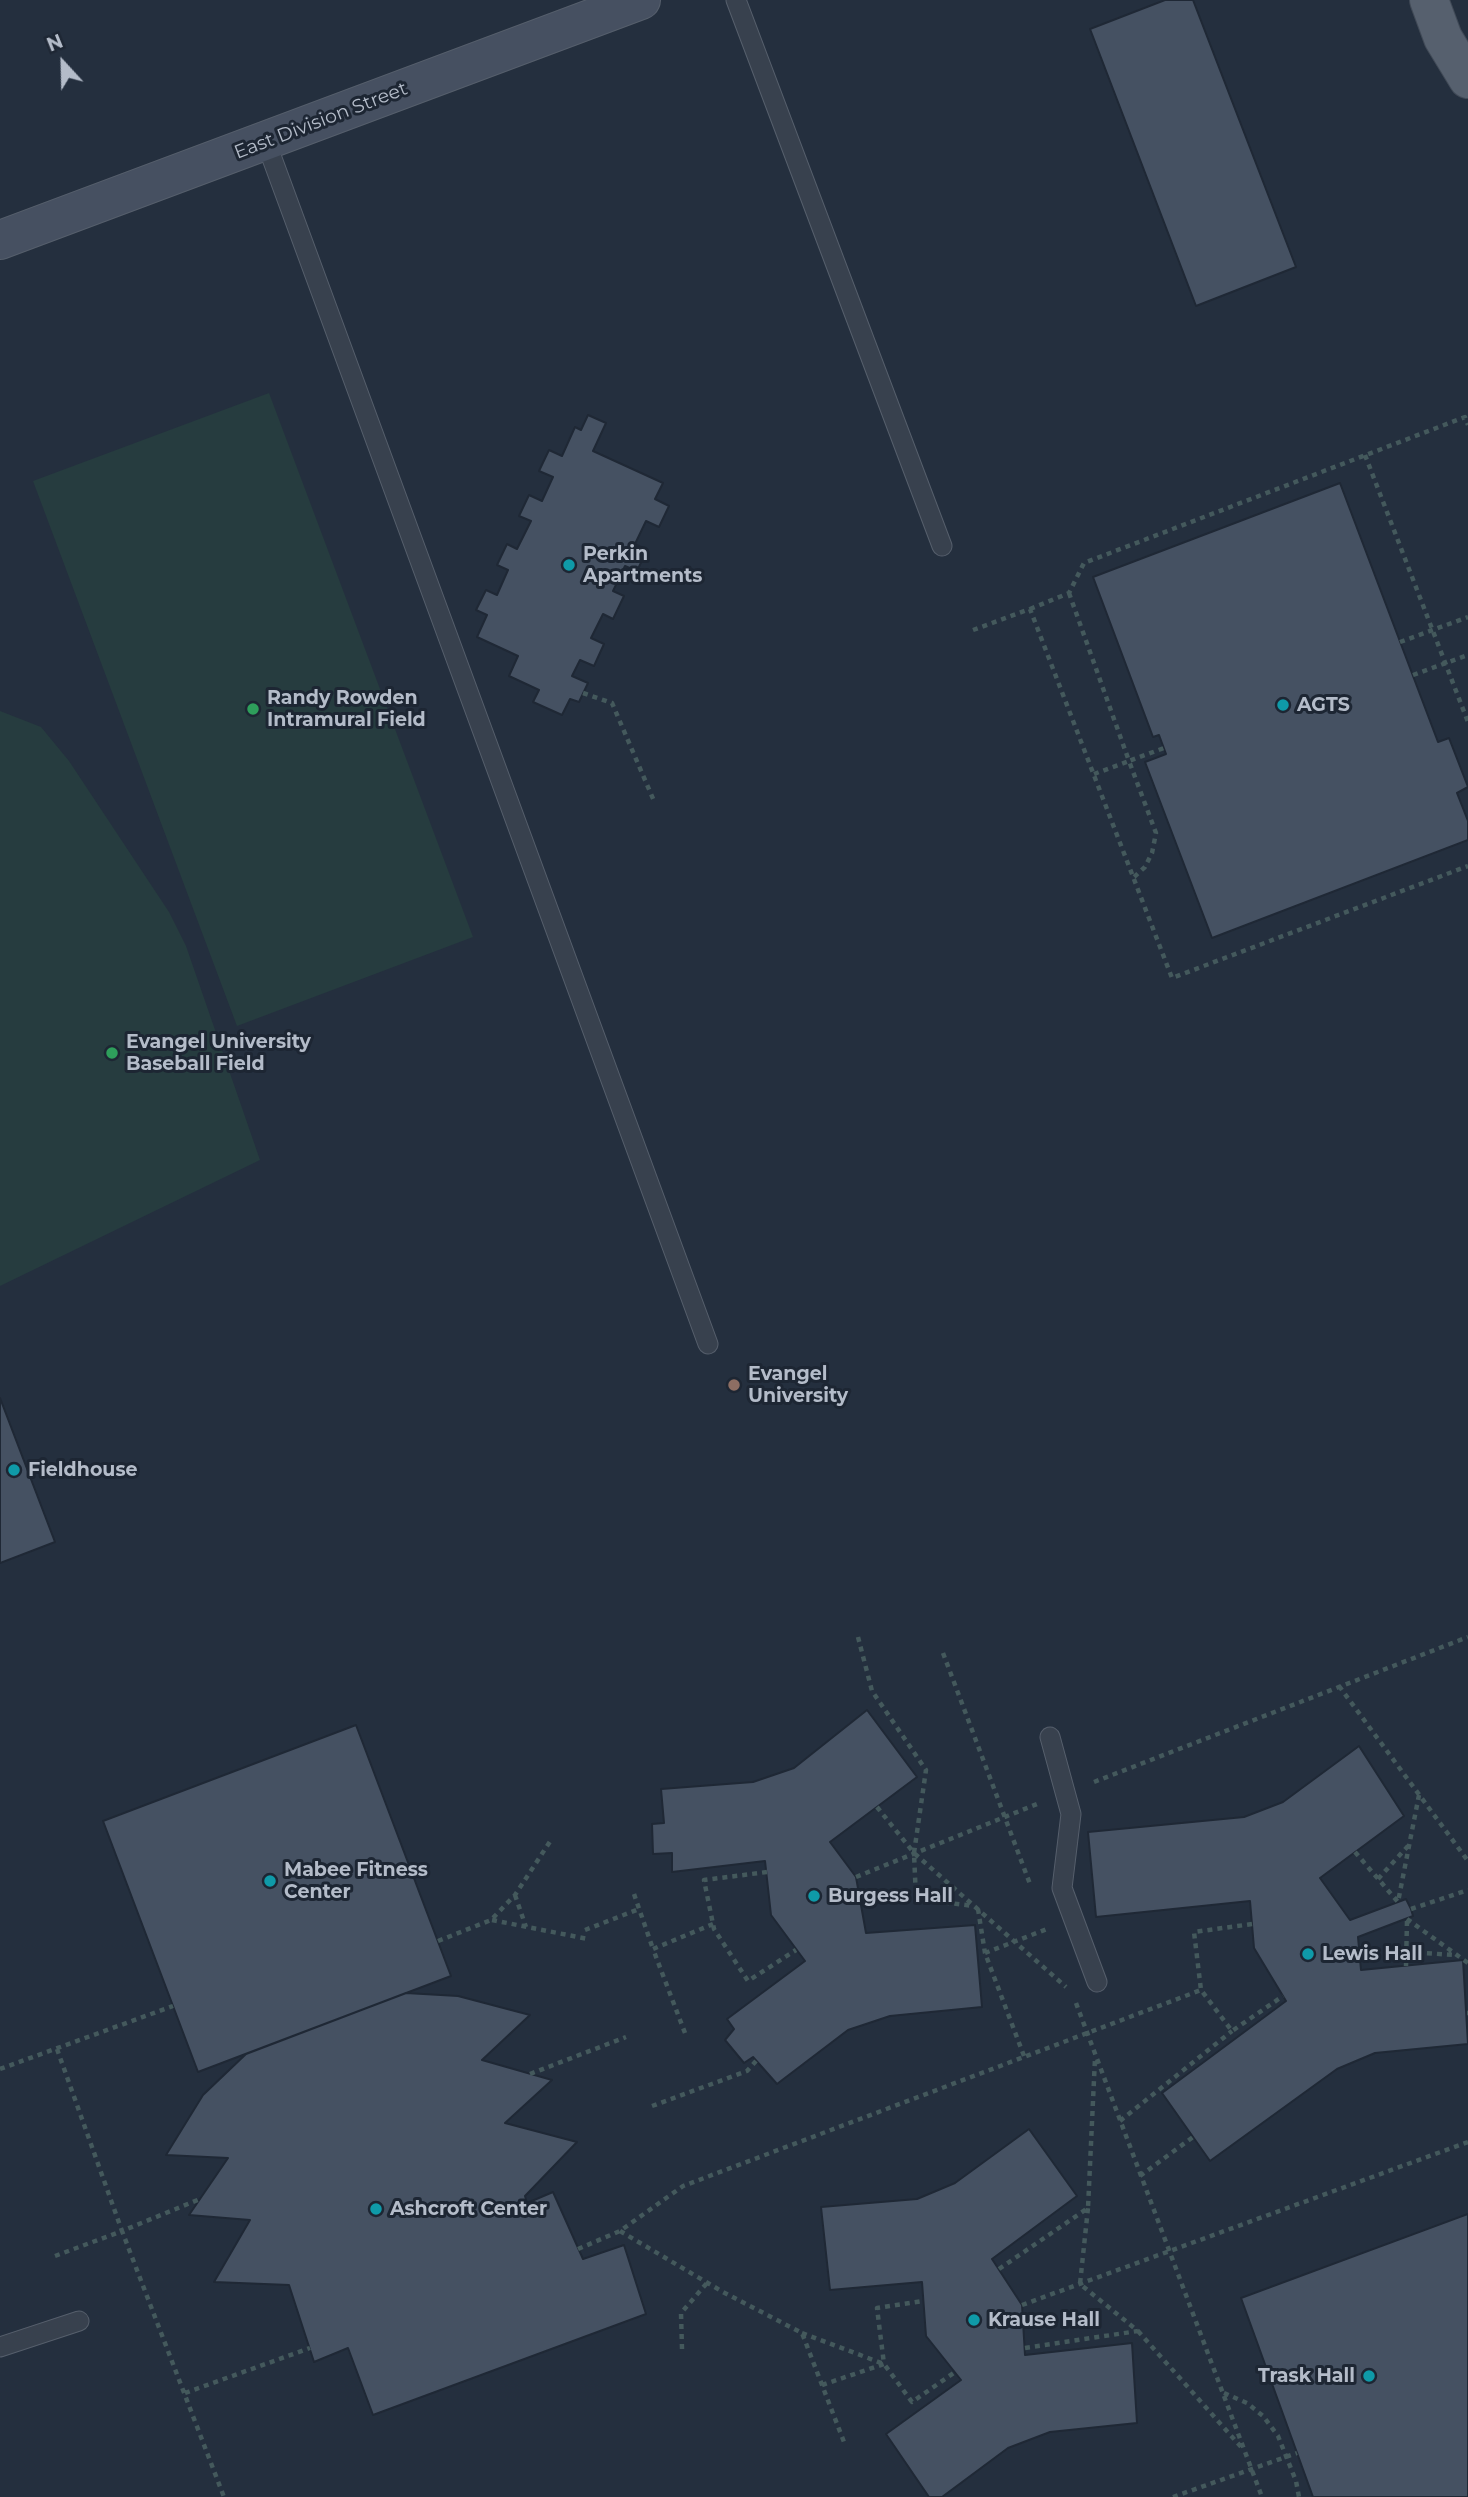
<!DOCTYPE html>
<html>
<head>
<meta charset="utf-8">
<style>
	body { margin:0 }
	#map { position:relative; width:1468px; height:2497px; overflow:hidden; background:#242f3e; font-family:Montserrat,sans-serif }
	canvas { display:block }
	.north { position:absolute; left:28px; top:28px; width:70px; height:70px; -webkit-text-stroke:5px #1d2633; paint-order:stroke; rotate:338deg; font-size:19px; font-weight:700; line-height:28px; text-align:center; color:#b4bcc9 }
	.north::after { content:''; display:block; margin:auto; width:24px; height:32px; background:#b4bcc9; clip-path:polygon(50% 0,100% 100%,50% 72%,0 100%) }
</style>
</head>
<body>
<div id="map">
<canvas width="1468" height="2497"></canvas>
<div class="north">N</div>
</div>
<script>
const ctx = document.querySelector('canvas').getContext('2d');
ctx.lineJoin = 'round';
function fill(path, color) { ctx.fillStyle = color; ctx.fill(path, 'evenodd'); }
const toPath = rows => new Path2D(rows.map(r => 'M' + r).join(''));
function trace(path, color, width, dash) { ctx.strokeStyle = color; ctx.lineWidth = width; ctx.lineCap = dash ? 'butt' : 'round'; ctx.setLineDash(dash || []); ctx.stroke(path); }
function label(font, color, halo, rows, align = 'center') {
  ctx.font = font + ' Montserrat,sans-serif'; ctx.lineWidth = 6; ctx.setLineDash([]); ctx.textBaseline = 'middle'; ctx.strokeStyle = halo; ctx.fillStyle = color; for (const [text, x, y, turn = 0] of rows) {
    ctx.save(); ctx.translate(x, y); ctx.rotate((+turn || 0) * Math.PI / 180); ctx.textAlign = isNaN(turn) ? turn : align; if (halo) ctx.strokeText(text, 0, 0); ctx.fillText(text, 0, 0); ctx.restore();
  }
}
fill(toPath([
	[269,393,473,937,237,1026,33,481],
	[0,711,41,727,69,761,169,912,186,946,260,1160,0,1286]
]), '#263c3f');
const building = toPath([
	[1165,0,1193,0,1296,267,1196,306,1090,29,1165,0],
	[588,415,606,423,593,451,663,483,655,499,669,506,659,527,646,521,635,544,647,550,637,571,625,566,613,591,624,596,613,619,603,614,591,638,604,644,594,666,580,660,572,676,588,683,579,702,570,699,562,715,533,702,539,690,509,676,518,656,477,637,487,615,476,610,486,590,497,595,508,570,497,565,507,544,517,549,531,521,519,516,529,495,542,501,553,477,539,471,549,450,562,456,575,427,581,430,588,415],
	[1340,483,1438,742,1449,738,1468,787,1457,793,1468,821,1468,840,1212,938,1145,762,1166,754,1159,735,1153,737,1093,577,1340,483],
	[0,1398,55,1542,0,1563,0,1398],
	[867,1710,917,1777,830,1842,856,1877,866,1933,975,1925,982,2007,890,2016,848,2030,777,2084,753,2057,744,2063,725,2040,734,2029,727,2019,805,1961,771,1915,765,1861,672,1872,672,1853,653,1854,652,1824,664,1823,661,1789,753,1782,794,1768,867,1710],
	[356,1725,451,1976,198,2072,103,1821,356,1725],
	[1359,1746,1404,1816,1320,1878,1350,1920,1406,1899,1411,1909,1413,1916,1358,1937,1361,1970,1463,1960,1468,2044,1375,2053,1337,2069,1210,2161,1162,2093,1286,2001,1254,1948,1250,1901,1096,1917,1088,1832,1244,1817,1283,1802,1359,1746],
	[406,1993,458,1996,530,2015,482,2060,552,2080,505,2123,577,2142,525,2196,527,2203,553,2192,583,2259,624,2245,646,2314,373,2415,348,2348,314,2362,289,2285,214,2282,250,2220,189,2215,228,2158,166,2155,203,2095,246,2054,406,1993],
	[1029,2129,1077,2196,992,2259,1022,2305,1025,2355,1132,2343,1137,2423,1050,2432,1008,2448,942,2497,929,2497,886,2434,961,2380,926,2336,922,2282,830,2290,821,2207,917,2199,955,2183,1029,2129],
	[1468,2214,1468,2497,1313,2497,1241,2298,1468,2214]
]);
fill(building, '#455162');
trace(building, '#1f2835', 2);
const service = toPath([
	[736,0,942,546],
	[266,142,708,1344],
	[1050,1737,1071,1814,1062,1888,1097,1982],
	[0,2347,79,2321]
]);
const secondary = toPath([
	[0,240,641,0]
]);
const primary = toPath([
	[1429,0,1443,38,1468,79]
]);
trace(service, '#565f6c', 21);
trace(secondary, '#565f6c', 40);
trace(primary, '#414a57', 40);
trace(toPath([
	[1365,455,1468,722],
	[1069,593,1129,761,1164,748],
	[1030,609,1069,593,1084,563,1465,417,1468,425],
	[973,630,1030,609,1172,978,1468,866],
	[1400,642,1468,617],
	[1413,675,1468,655],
	[583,693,612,703,654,801],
	[1094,774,1129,761,1156,833,1152,853,1145,867,1133,878],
	[858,1637,872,1691,926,1770,914,1853,916,1899,974,1906],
	[943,1653,1030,1884],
	[1339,1686,1468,1861],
	[1094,1782,1468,1637],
	[877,1807,914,1853,1066,1987],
	[1355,1852,1398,1902,1419,1795],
	[767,1872,704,1880,714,1929,748,1981,796,1950],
	[856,1877,1037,1804],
	[1378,1879,1408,1846],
	[634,1894,653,1949],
	[515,1895,526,1927],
	[978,1909,985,1953],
	[1411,1909,1468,1890],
	[1407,1919,1468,1963],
	[492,1920,588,1939],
	[1252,1924,1194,1932,1201,1990,1232,2031,1283,1996],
	[585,1930,639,1909],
	[438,1941,491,1920,515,1895,551,1840],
	[1407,1952,1455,1955],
	[1406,1966,1407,1920],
	[1076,2003,1262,2497],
	[1467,2013,1468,2013],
	[685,2033,653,1949,713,1924],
	[57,2049,122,2231,200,2199],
	[1024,2056,985,1953,1047,1929],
	[0,2069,173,2006],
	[530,2074,626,2037],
	[652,2106,747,2071,756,2061],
	[1120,2121,1232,2031],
	[1140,2176,1193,2137],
	[620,2231,723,2292,802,2333,844,2442],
	[578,2249,620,2231,683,2186,1201,1990],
	[55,2256,122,2231,224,2497],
	[999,2269,1088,2208,1095,2058],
	[1022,2305,1468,2142],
	[1138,2331,1242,2448],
	[802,2333,884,2364,912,2402,955,2372],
	[1025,2348,1138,2331,1080,2284,1088,2208],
	[682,2349,681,2313,707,2283],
	[822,2385,884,2364,877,2308,923,2301],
	[185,2393,310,2348],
	[1224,2393,1247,2403,1263,2416,1278,2436,1296,2481,1299,2497],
	[1173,2497,1297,2453]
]), '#44595c', 4.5, [5, 5]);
trace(service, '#38414e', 19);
trace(secondary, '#465061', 38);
trace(primary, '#56606e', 38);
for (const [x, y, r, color] of [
	[569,565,7,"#0f9aa8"],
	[1283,705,7,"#0f9aa8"],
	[253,709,7,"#2e9e5b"],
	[112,1053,7,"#2e9e5b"],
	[734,1385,7,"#8d6e63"],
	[14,1470,7,"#0f9aa8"],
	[270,1881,7,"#0f9aa8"],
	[814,1896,7,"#0f9aa8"],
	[1308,1954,7,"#0f9aa8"],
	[376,2209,7,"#0f9aa8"],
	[974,2320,7,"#0f9aa8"],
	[1369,2376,7,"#0f9aa8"]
]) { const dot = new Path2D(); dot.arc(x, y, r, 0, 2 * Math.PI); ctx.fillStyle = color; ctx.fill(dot); trace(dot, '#1d2633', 2.5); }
label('19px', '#b4bcc9', '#1d2633', [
	["East Division Street",321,121,-21]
]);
label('bold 19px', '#b4bcc9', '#1d2633', [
	["Perkin",583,554],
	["Apartments",583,576],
	["Randy Rowden",267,698],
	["Intramural Field",267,720],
	["AGTS",1297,705],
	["Evangel University",126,1042],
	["Baseball Field",126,1064],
	["Evangel",748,1374],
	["University",748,1396],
	["Fieldhouse",28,1470],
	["Mabee Fitness",284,1870],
	["Center",284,1892],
	["Burgess Hall",828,1896],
	["Lewis Hall",1322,1954],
	["Ashcroft Center",390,2209],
	["Krause Hall",988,2320],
	["Trask Hall",1355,2376,"right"]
], 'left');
</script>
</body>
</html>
